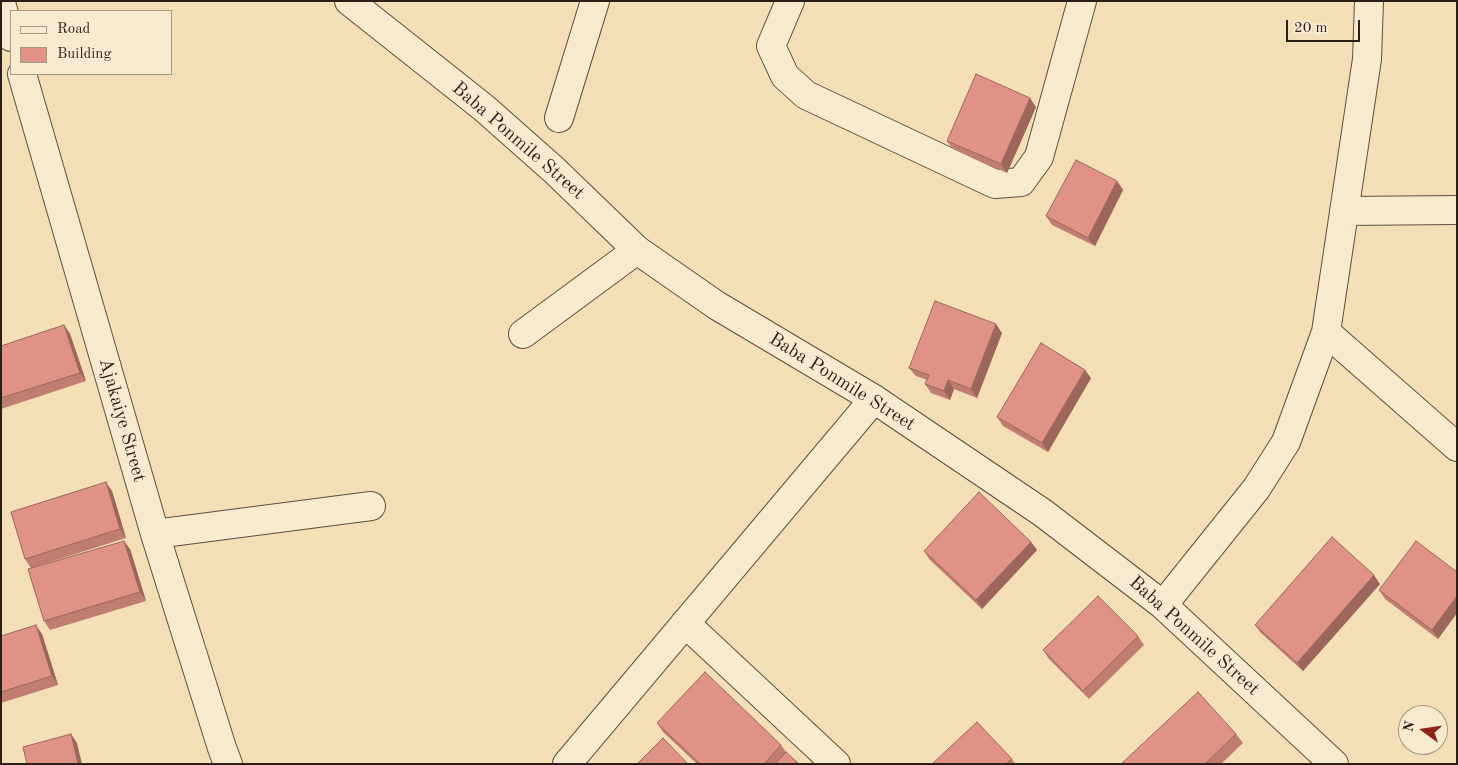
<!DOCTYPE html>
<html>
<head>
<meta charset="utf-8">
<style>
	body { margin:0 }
	#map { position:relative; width:1458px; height:765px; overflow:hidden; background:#f4deb5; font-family:"Old Standard TT",serif }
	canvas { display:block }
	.frame { position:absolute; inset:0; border:2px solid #2c1f18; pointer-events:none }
	.legend { position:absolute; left:10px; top:10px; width:162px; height:65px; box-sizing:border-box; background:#f8eacf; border:1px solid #a69986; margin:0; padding:6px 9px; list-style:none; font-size:15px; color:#2c1f18 }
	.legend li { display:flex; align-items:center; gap:10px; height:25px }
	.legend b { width:25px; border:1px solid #a69986 }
	.north { position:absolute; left:1398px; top:705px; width:50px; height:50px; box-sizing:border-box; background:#f8eacf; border:1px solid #a69986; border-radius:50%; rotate:284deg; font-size:14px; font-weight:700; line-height:20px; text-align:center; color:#2c1f18 }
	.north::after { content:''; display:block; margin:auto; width:18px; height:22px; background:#8f2418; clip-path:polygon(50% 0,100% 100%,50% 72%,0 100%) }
	.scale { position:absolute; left:1286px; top:20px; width:74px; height:22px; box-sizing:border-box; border:2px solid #2c1f18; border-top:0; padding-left:6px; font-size:15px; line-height:18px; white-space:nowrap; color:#2c1f18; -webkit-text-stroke:4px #f8eacf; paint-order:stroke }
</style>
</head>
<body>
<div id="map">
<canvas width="1458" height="765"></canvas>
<div class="frame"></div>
<ul class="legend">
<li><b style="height:6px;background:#f8eacf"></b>Road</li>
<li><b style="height:14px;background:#df9285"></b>Building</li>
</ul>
<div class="north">N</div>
<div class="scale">20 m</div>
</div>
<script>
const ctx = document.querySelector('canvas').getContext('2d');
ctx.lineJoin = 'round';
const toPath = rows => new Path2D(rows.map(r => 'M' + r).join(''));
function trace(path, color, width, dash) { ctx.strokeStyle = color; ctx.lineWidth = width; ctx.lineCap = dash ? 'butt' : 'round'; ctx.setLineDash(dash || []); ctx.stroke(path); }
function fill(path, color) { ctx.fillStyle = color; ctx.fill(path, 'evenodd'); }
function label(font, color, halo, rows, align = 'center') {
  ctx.font = font + ' "Old Standard TT",serif'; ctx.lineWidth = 4.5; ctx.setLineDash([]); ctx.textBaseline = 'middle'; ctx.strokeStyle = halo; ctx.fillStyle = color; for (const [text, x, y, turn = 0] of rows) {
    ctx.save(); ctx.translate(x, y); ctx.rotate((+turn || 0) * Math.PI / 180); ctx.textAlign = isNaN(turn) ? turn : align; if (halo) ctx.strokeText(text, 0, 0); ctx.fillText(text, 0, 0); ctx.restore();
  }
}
const minor = toPath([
	[349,1,484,108,554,170,637,250,716,305,874,399,1043,513,1163,605,1334,764],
	[790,1,771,46,785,76,806,95,995,184,1021,182,1039,157,1082,1],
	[1,3,11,37],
	[22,74,155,534,222,748,228,764],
	[559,118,595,1],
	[1344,211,1457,210],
	[1326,332,1457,447],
	[523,334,637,250],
	[155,534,371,506],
	[1163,605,1256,489,1286,442,1326,332,1367,59,1369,1],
	[685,623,836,764],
	[567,764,874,399]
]);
trace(minor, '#5e4f3f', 30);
trace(minor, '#f8eacf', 28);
fill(toPath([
	[1036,107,1007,173,953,149,947,141],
	[1117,181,1123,190,1095,246,1052,225,1046,216],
	[64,325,70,334,86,381,1,409,1,346],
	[1002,333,977,398,954,389,950,400,931,393,925,384,927,380,916,376,909,368],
	[1091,378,1048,452,1003,426,997,417],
	[112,491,126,538,31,568,25,559],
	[1031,542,1037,550,982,609,930,560,924,551],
	[130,549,146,601,50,630,44,621],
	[1457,572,1457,613,1438,639,1385,599,1379,590],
	[1380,584,1303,671,1261,633,1255,625],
	[42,634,58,685,1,703,1,636],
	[1138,636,1144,645,1089,699,1049,659,1043,650],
	[657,723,781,745,786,752,799,764,697,764,663,732],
	[1236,734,1243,743,1221,764,1121,764],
	[1012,759,1015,764,932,764]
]), '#c07e72');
fill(toPath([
	[1030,98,1036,107,1007,173,1001,164],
	[1117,181,1123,190,1095,246,1088,238],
	[996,324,1002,333,977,398,971,389],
	[64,325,70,334,86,381,80,373],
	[1085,370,1091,378,1048,452,1042,443],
	[948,380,954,389,950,400,944,391],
	[106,482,112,491,126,538,120,529],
	[124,541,130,549,146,601,140,592],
	[1031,542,1037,550,982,609,976,600],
	[1374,575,1380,584,1303,671,1297,663],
	[1457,596,1457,613,1438,639,1432,630],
	[36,625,42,634,58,685,52,676],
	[71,734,77,743,82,764,78,764]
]), '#9c665d');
const building = toPath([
	[976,74,1030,98,1001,164,947,141,976,74],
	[1076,160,1117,181,1088,238,1046,216,1076,160],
	[935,301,996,324,971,389,948,380,944,391,925,384,929,375,909,368,935,301],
	[64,325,80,373,1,398,1,346,64,325],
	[1041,343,1085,370,1042,443,997,417,1041,343],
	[106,482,120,529,25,559,11,512,106,482],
	[979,492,1031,542,976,600,924,551,979,492],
	[1332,537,1374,575,1297,663,1255,625,1332,537],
	[124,541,140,592,44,621,28,569,124,541],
	[1416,541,1457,572,1457,596,1432,630,1379,590,1416,541],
	[1098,596,1138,636,1083,691,1043,650,1098,596],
	[36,625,52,676,1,692,1,636,36,625],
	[705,672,781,745,764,764,700,764,657,723,705,672],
	[1198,692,1236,734,1205,764,1121,764,1198,692],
	[977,722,1012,759,1006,764,932,764,977,722],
	[71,734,78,764,27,764,23,747,71,734],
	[663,738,688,764,637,764,663,738],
	[786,752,799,764,775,764,786,752]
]);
fill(building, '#df9285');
trace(building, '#9c665d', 1);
label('19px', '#2c1f18', '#f8eacf', [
	["Baba Ponmile Street",518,141,41],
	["Baba Ponmile Street",842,382,32],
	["Ajakaiye Street",122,420,74],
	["Baba Ponmile Street",1194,636,42]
]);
</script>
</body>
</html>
